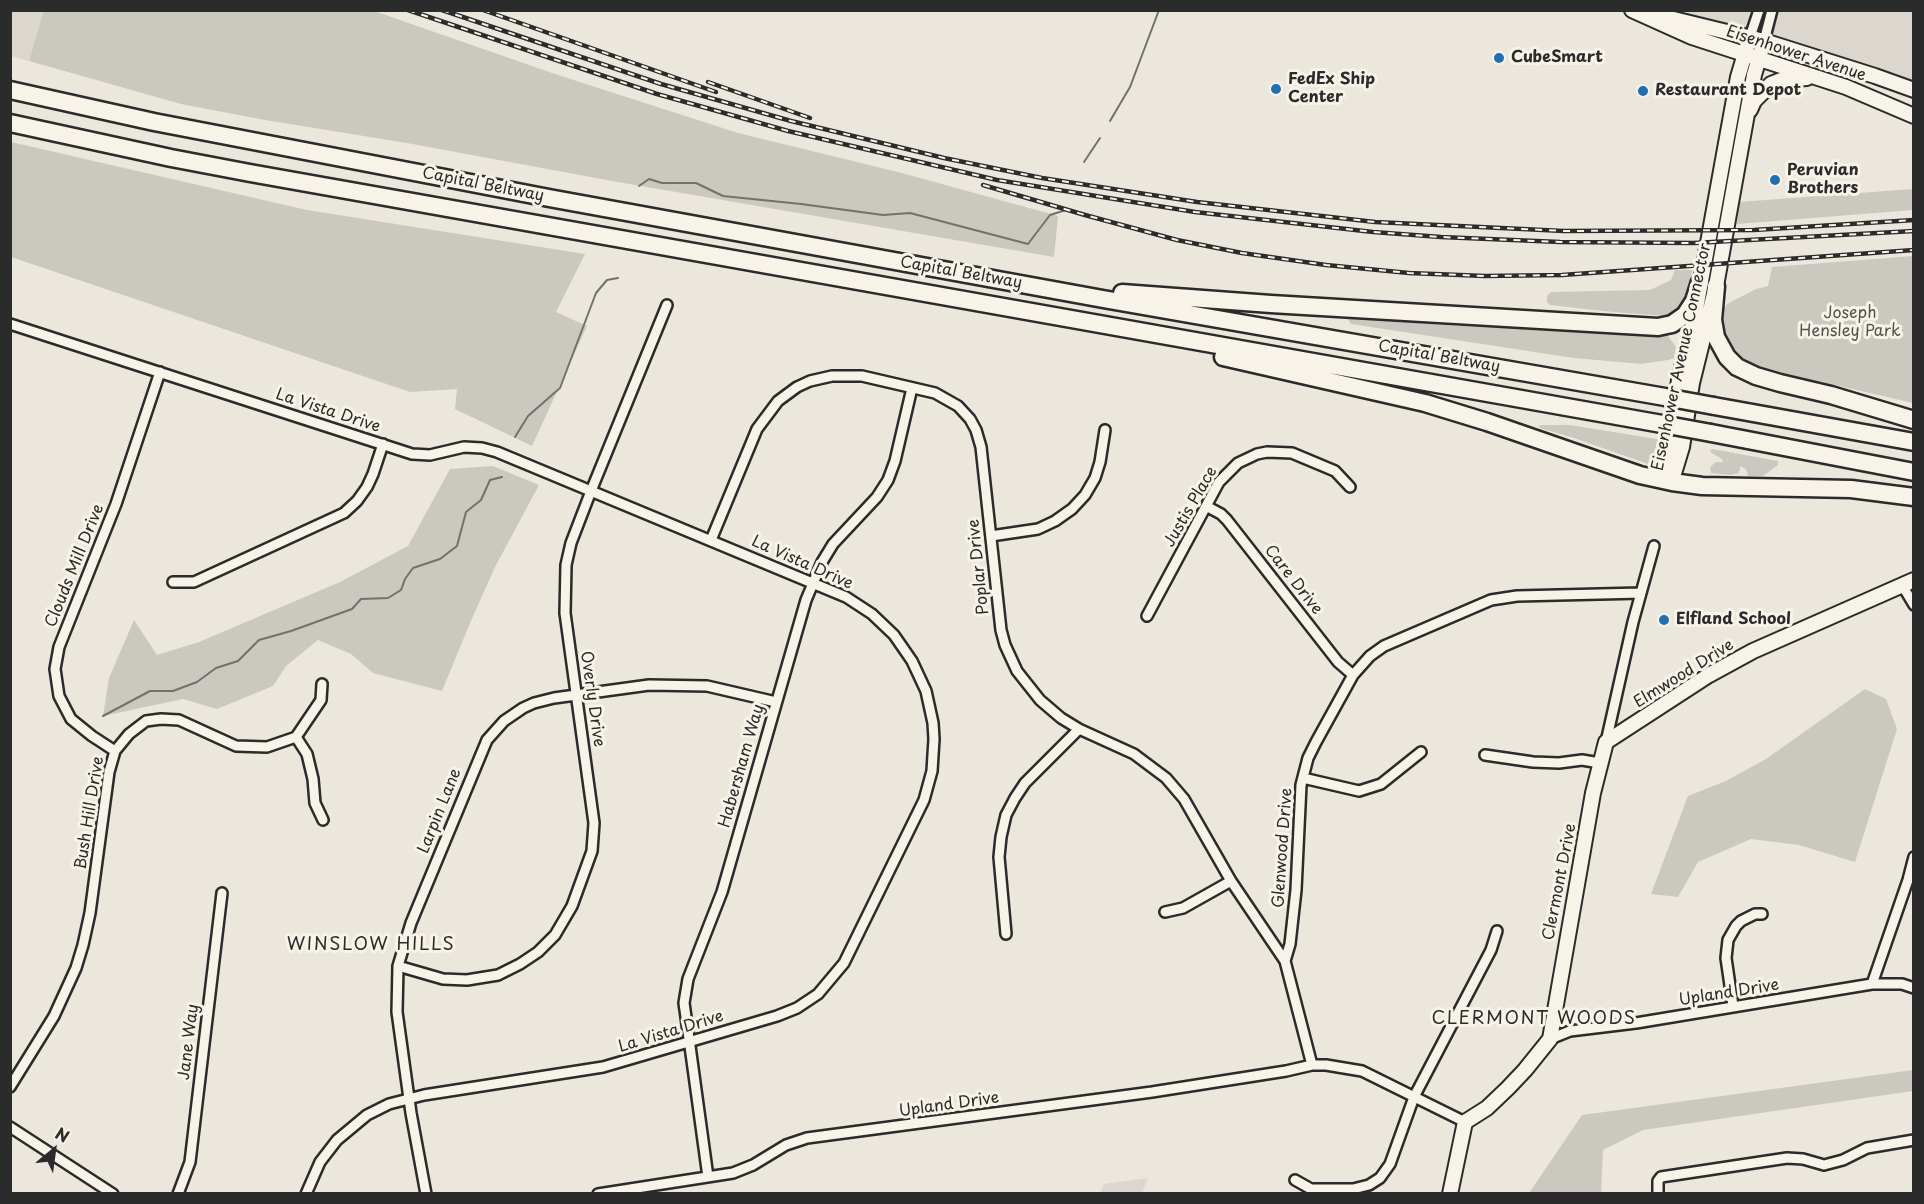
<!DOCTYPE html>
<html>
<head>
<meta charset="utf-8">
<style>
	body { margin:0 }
	#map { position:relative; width:1924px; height:1204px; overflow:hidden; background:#ebe7dd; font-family:"Playpen Sans",sans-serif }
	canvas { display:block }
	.frame { position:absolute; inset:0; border:12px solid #2b2b2b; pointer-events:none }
	.north { position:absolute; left:24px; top:1120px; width:60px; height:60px; -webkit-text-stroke:4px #f7f3e8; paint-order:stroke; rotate:29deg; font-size:16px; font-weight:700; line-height:24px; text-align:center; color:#2b2b2b }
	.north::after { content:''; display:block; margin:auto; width:21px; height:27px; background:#2b2b2b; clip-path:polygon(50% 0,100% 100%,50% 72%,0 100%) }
</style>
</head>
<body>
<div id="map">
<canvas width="1924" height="1204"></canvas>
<div class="frame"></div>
<div class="north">N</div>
</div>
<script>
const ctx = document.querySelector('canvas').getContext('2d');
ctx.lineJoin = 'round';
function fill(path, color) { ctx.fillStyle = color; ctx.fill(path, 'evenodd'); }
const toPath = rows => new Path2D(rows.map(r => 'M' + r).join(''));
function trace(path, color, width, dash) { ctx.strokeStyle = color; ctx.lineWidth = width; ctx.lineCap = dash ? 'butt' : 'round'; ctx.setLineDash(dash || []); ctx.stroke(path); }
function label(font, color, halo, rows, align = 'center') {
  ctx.font = font + ' "Playpen Sans",sans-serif'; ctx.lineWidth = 6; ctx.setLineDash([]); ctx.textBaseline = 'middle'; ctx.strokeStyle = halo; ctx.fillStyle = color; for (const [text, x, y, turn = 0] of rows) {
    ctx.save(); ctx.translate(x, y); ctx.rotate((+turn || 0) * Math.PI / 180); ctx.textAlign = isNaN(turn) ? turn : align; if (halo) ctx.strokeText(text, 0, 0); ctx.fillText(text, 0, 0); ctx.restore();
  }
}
fill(toPath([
	[10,11,44,11,29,61,11,56],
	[1632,11,1913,11,1913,92,1902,85],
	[1148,1178,1142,1193,1100,1194,1104,1184]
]), '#dbd7ce');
fill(toPath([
	[44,10,374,11,555,74,738,133,902,173,1058,216,1054,257,612,181,407,143,265,120,181,104,29,61],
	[11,142,307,210,585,254,556,312,587,326,532,446,455,409,457,389,410,392,11,257],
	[1913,189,1913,210,1737,224,1739,202],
	[1913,256,1913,403,1753,366,1739,357,1724,334,1720,323,1722,312,1727,304,1756,289,1768,286,1772,267],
	[1675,270,1692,270,1689,291,1679,309,1672,314,1664,316,1613,312,1550,305,1547,302,1547,296,1551,292,1650,290,1671,280],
	[1349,317,1459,326,1535,327,1666,333,1676,347,1674,358,1668,360,1641,364,1574,358,1351,324,1348,319],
	[1539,425,1570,425,1663,440,1659,464,1651,465,1574,438,1540,428],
	[1712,449,1778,461,1778,465,1763,476,1748,476,1746,469,1740,466,1739,473,1731,475,1711,473,1710,467,1716,462,1723,462,1722,459,1710,452],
	[493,466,539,485,495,567,470,623,442,691,373,673,351,654,318,640,286,666,273,686,217,709,183,699,103,716,109,678,134,620,157,655,199,642,340,582,408,546,450,469],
	[1865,689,1886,699,1897,729,1855,862,1799,845,1751,839,1698,862,1678,897,1651,894,1688,796,1726,781,1766,759],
	[1913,1070,1913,1091,1643,1130,1603,1150,1601,1193,1529,1193,1582,1115]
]), '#cbc8bf');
trace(toPath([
	[1110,121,1130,87,1159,10],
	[1084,162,1100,138],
	[639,186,649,179,662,183,696,183,723,196,801,204,883,215,910,213,1028,244,1050,215,1066,210],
	[515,437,528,416,560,388,596,293,607,280,618,278],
	[103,716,150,691,173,691,197,682,216,668,238,661,259,640,291,631,352,609,361,599,388,598,401,590,405,579,413,568,440,559,457,546,466,512,481,500,490,480,502,477]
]), '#72716c', 2);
const street = toPath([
	[1750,37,1759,10],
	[1764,41,1772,10],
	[10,324,412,454,430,455,464,447,482,448,497,452,846,597,872,614,894,635,912,661,926,691,933,723,934,739,932,771,924,800,844,963,818,994,797,1008,777,1016,603,1067,424,1095,389,1104,367,1115,337,1140,320,1162,306,1194],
	[1206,506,1221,514,1227,520,1338,662,1353,675],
	[991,536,1038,529,1055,521,1072,509,1085,495,1095,478,1100,462,1105,430],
	[711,540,757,429,778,401,797,387,810,381,832,376,862,376,935,393,958,406,970,419,976,430,981,447,1001,630,1005,645,1017,671,1040,700,1061,718,1079,729,1134,754,1166,778,1184,799,1231,881,1285,961],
	[173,582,194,582,344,513,357,501,367,487,373,474,383,444],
	[1902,585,1914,605],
	[1147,616,1219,482,1238,463,1257,454,1267,452,1292,453,1335,471,1350,487],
	[296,737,307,754,313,779,315,803,323,820],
	[1606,742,1633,622,1654,546],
	[115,751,92,736,71,719,59,696,55,669,59,647,116,504,160,372],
	[1485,755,1533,762,1559,763,1582,760,1600,763],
	[1303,778,1359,791,1381,784,1421,752],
	[1165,912,1183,908,1231,881],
	[1006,934,999,857,1001,837,1006,815,1015,798,1025,783,1079,729],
	[398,966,443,979,467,980,498,975,520,964,538,952,555,935,572,906,592,851,594,823,565,613,566,565,571,543,591,491,667,305],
	[1872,984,1908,880,1914,857],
	[1733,1006,1726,958,1728,940,1736,926,1741,921,1755,914,1762,914],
	[1550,1039,1570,1031,1636,1023,1872,984,1902,984,1914,988],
	[1312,1065,1285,961,1290,944,1296,890,1301,785,1308,758,1316,742,1353,675,1370,656,1384,646,1491,600,1517,596,1641,593],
	[10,1087,54,1016,76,968,83,945,90,913,109,772,115,751,129,734,146,721,161,719,179,720,236,746,267,747,296,737,321,700,322,684],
	[10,1127,113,1194],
	[708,1177,686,1017,684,1003,688,979,722,892,806,600,822,562,833,544,877,497,888,480,895,461,912,388],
	[1295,1180,1311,1189,1353,1189,1369,1185,1380,1178,1390,1164,1414,1097,1491,950,1497,931],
	[178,1194,190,1162,222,893],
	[426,1194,411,1113,397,1012,398,966,411,923,487,740,504,721,523,708,534,703,554,698,649,685,707,686,776,702],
	[598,1194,733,1173,753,1165,786,1145,807,1138,1152,1092,1286,1071,1312,1065,1326,1065,1362,1071,1465,1122],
	[1658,1194,1658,1181,1661,1177,1787,1158,1803,1159,1824,1165,1843,1160,1867,1148,1914,1140]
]);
const secondary = toPath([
	[1632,10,1692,37,1846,87,1914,116],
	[1653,14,1764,41,1875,76,1914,90],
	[1750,110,1754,101,1771,84,1781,80,1807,78],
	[1672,480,1682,447,1692,383,1716,286,1754,75,1764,41],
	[1672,482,1669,465,1669,449,1679,380,1694,320,1738,77,1750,37],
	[1450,1194,1465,1122,1487,1108,1508,1088,1525,1070,1550,1039,1593,793,1606,742,1709,675,1753,651,1914,580]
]);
const highway = toPath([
	[10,90,154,122,549,198,1103,299,1665,397],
	[10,123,171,158,250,173,1662,424],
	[1716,286,1713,320,1716,337,1727,357,1737,367,1756,376,1780,383,1831,395,1914,420],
	[1122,293,1271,304,1658,327,1672,324,1685,315,1694,301,1700,282],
	[1223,357,1425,403,1487,422,1640,475,1672,482,1702,486,1851,489,1914,497],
	[1714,406,1914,442],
	[1711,433,1914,472]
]);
trace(street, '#2b2b2b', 14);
trace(secondary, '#2b2b2b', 18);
trace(highway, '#2b2b2b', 21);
trace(street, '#f7f3e8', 9);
trace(secondary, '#f7f3e8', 14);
trace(highway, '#f7f3e8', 16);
const rail = toPath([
	[408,10,657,94,788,131,997,180,1195,212,1373,232,1441,237,1560,242,1694,243,1914,231],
	[442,10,661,84,791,121,944,158,1042,178,1197,202,1375,222,1564,231,1754,230,1914,220],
	[483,10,716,92],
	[708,82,810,118],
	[983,185,1085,215,1177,240,1242,253,1326,265,1409,273,1485,276,1562,275,1914,250]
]);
trace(rail, '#2b2b2b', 4.5);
trace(rail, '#f7f3e8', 2, [7]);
const highwayBridge = toPath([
	[1665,397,1714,406],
	[1662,424,1711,433]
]);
trace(highwayBridge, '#2b2b2b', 21, []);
trace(highwayBridge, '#f7f3e8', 16);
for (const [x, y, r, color] of [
	[1499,58,6,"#1f6fb2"],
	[1276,89,6,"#1f6fb2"],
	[1643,91,6,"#1f6fb2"],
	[1775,180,6,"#1f6fb2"],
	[1664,620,6,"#1f6fb2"]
]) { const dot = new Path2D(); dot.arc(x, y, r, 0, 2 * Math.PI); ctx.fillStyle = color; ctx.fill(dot); trace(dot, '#f7f3e8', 2); }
label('16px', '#2b2b2b', '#f7f3e8', [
	["Eisenhower Avenue",1796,54,18],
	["Capital Beltway",483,185,11],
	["Capital Beltway",961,273,10],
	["Capital Beltway",1439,357,10],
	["Eisenhower Avenue Connector",1682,357,-78],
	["La Vista Drive",328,411,18],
	["Justis Place",1191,507,-60],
	["La Vista Drive",802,563,24],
	["Clouds Mill Drive",75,566,-68],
	["Poplar Drive",979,567,-96],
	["Care Drive",1293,580,52],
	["Elmwood Drive",1684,674,-32],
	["Overly Drive",592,699,82],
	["Habersham Way",742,766,-74],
	["Larpin Lane",440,811,-68],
	["Bush Hill Drive",90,813,-81],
	["Glenwood Drive",1283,848,-86],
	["Clermont Drive",1560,882,-79],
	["Upland Drive",1729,993,-9],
	["La Vista Drive",671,1032,-17],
	["Jane Way",189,1042,-83],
	["Upland Drive",949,1105,-8]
]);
label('bold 16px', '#2b2b2b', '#f7f3e8', [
	["CubeSmart",1511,58],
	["FedEx Ship",1288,80],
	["Center",1288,98],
	["Restaurant Depot",1655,91],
	["Peruvian",1787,171],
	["Brothers",1787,189],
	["Elfland School",1676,620]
], 'left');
label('16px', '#535250', '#f7f3e8', [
	["Joseph",1850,314],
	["Hensley Park",1850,332]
]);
ctx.letterSpacing = '1.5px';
label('18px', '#2b2b2b', '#f7f3e8', [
	["WINSLOW HILLS",371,945],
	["CLERMONT WOODS",1534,1019]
]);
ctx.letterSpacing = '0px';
</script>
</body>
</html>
